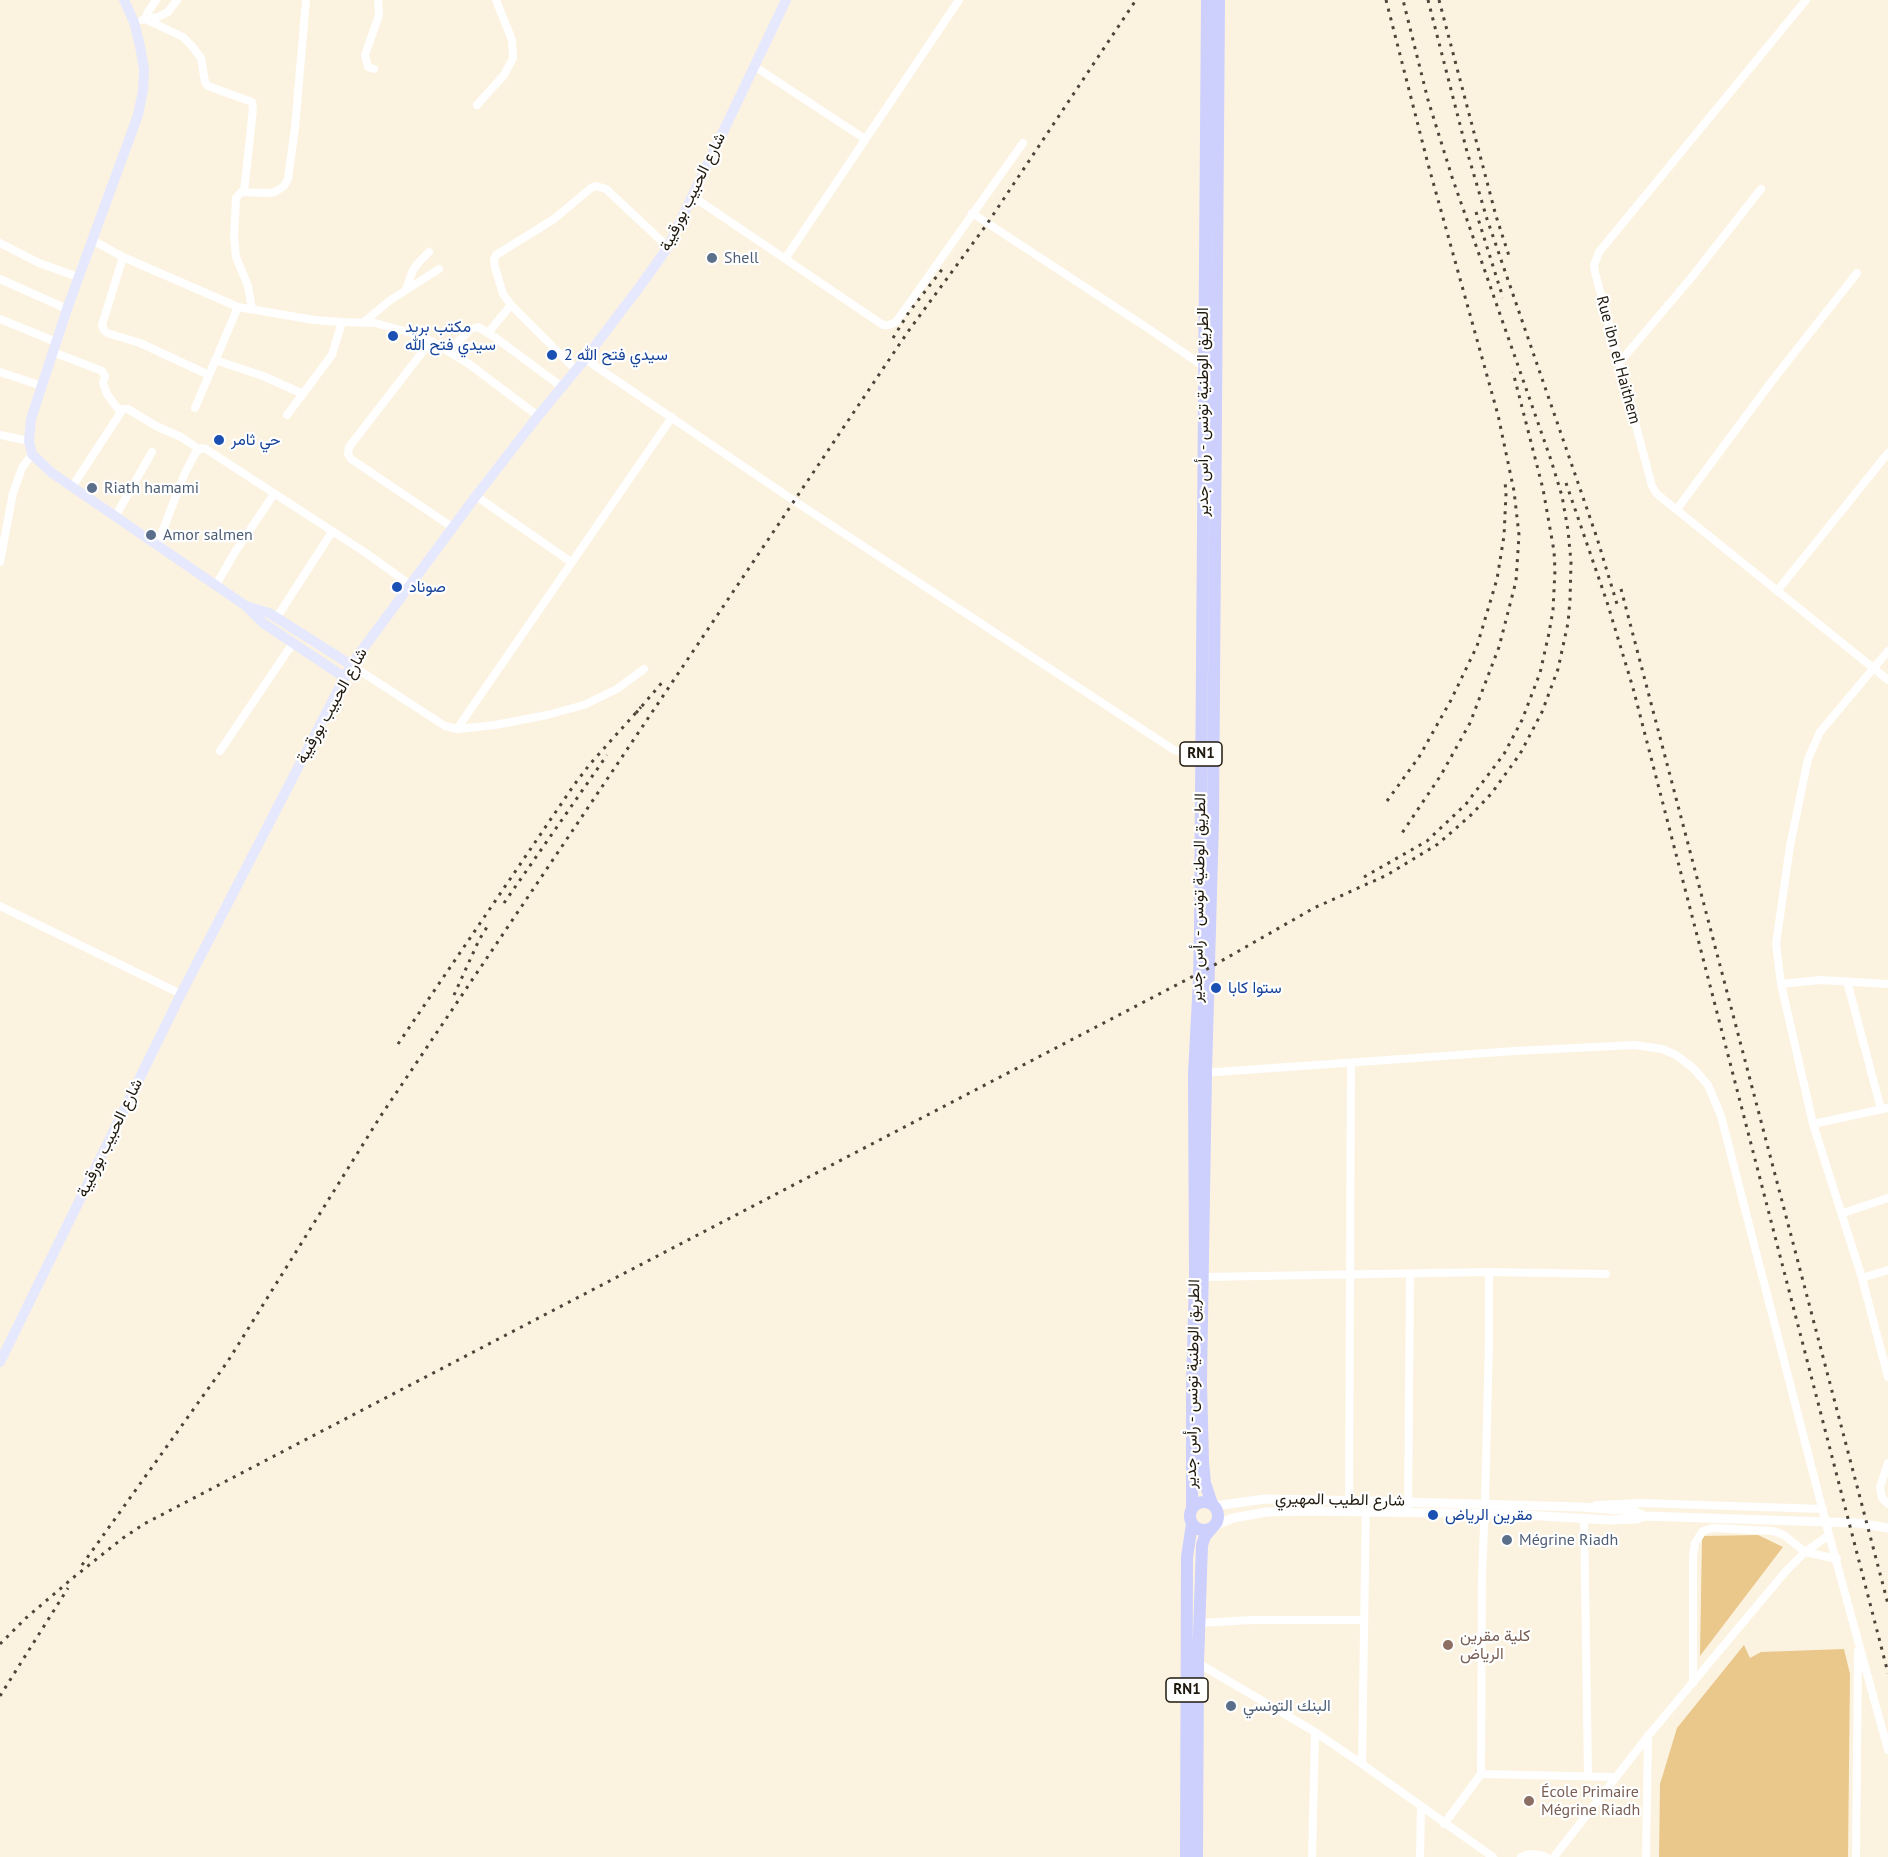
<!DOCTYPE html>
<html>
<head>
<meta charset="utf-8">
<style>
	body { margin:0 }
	canvas { display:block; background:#fcf2e0 }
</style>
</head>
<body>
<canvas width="1888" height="1857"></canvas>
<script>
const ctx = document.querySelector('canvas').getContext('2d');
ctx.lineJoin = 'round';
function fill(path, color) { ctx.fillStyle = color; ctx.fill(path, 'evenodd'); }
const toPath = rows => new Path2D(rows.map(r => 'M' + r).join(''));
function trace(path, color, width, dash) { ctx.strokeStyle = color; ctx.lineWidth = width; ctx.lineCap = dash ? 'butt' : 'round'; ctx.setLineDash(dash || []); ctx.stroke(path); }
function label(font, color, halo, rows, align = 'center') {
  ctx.font = font + ' "PT Sans",Vazirmatn,sans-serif'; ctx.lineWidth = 4.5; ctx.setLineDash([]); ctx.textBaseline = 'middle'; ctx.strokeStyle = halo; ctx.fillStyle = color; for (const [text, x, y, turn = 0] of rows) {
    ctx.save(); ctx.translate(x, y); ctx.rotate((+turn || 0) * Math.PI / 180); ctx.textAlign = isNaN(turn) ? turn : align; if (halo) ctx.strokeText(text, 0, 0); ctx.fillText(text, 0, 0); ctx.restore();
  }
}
fill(toPath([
	[1758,1535,1783,1547,1700,1656,1702,1536],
	[1744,1645,1750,1658,1761,1652,1844,1649,1850,1674,1848,1857,1659,1857,1660,1784,1677,1728]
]), '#eac88c');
trace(toPath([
	[177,0,168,12,158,17,145,19,183,37,191,45,201,58,205,82,208,86,252,102,253,109,244,192],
	[1806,0,1599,252,1594,265,1595,272,1652,486,1657,494,1888,680],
	[142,20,145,19,148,12,156,0],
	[754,66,865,139],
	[374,69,368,67,365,55,379,15,378,0],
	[477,105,504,75,513,58,512,40,496,0],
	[692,196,883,325,889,325,896,322,1023,143],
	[972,213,1149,329,1206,368],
	[92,240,123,257,238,307,314,320,342,322,375,323,412,333,431,341,469,364,538,416],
	[0,243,39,263,78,277],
	[123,257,102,325,104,330,107,333,140,343,209,375],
	[785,259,959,0],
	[0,279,67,309],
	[406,289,413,270,419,262,429,252],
	[252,309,248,286,236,257,234,237,236,198,241,192,267,193,275,192,284,186,288,179,295,128,306,0],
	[0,319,56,342],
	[364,322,389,301,439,269],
	[488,333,511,305],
	[431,341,349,447,348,454,351,459,452,527],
	[448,351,471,329,478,327,496,338,562,387],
	[53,352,102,371,105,376,103,383,107,394,120,412],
	[585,359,793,500,1174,750,1193,755,1213,755],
	[215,360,263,376,303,394],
	[1619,363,1691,278,1761,189],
	[576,370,511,305,503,294,495,267,494,260,496,255,554,219,591,188,596,186,606,189,668,247],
	[0,372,42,386],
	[195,408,238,307],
	[287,415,332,355,342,322],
	[0,435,29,441],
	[72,487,123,409,128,409,156,426,181,437,199,449],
	[476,496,571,562],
	[1677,509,1772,381,1857,273],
	[115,517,152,452],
	[157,545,185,473,196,452,202,448,206,449,366,553,409,584],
	[0,562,13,493,22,468,32,454],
	[216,585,235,552,274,494],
	[1777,591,1888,453],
	[277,617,332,532],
	[1888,651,1820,732,1808,759,1790,846,1776,944,1781,984,1813,1124,1862,1278,1888,1377],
	[351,665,445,726,457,729,495,725,547,715,584,705,617,689,644,669],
	[457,729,672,417],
	[220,751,293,643],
	[0,906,181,994],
	[1847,981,1881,1109],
	[1781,984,1820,980,1888,984],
	[1202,1073,1515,1051,1635,1045,1662,1049,1676,1055,1693,1068,1708,1085,1721,1116,1829,1535,1888,1750],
	[1813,1124,1888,1108],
	[1843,1213,1888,1198],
	[1203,1277,1489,1272,1606,1274],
	[1862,1278,1888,1270],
	[1888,1463,1880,1487,1882,1498,1888,1504],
	[1596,1505,1642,1503,1823,1509],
	[1349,1506,1351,1063],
	[1408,1512,1410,1274],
	[1584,1518,1588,1776],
	[1200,1623,1251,1620,1363,1620],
	[1198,1663,1315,1732,1362,1764,1493,1857],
	[1693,1683,1693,1555,1695,1543,1703,1531,1713,1528,1773,1531,1784,1535,1805,1552,1837,1559],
	[1362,1764,1366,1501],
	[1481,1774,1616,1777],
	[1444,1824,1481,1774,1482,1576,1485,1504,1489,1338,1489,1272],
	[1312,1857,1315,1732],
	[1420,1857,1421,1807],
	[1521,1857,1529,1854,1541,1855,1546,1857],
	[1554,1857,1648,1736,1786,1571,1805,1552,1829,1535],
	[1646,1857,1648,1736],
	[1856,1857,1858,1651]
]), '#fff', 8);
trace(toPath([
	[1214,1506,1265,1499,1368,1501,1581,1507,1634,1511,1644,1516],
	[1214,1526,1233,1518,1267,1512,1306,1511,1508,1514,1609,1520,1637,1519,1644,1516,1858,1523,1888,1528]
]), '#fff', 9);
trace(toPath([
	[124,0,134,22,140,46,144,69,143,91,138,115,67,309,31,419,29,441,32,454,52,473,246,606,263,623,344,677],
	[249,607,269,613,351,665],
	[0,1362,181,994,351,665,476,496,538,416,585,359,641,285,668,247,786,0]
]), '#e6e8fe', 10);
trace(toPath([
	'1190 1516a14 14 0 1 1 28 0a14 14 0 1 1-28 0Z',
	[1212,1504,1205,1483,1203,1462,1201,1382,1206,1072,1213,821,1219,0],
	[1192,1508,1192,1386,1195,1277,1194,1073,1199,980,1200,927,1207,0],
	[1186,1857,1187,1557,1192,1524],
	[1197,1857,1198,1663,1202,1545,1205,1536,1212,1528]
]), '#cdd0fd', 12);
trace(toPath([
	[1386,0,1428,164,1498,415,1514,491,1519,535,1516,581,1499,647,1470,723,1441,775,1402,833],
	[1428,0,1466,148,1487,219,1597,538,1617,604],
	[1439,0,1496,216,1510,259],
	[1476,212,1503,298],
	[893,338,909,312,944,267],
	[1566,483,1607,602,1633,688,1888,1673],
	[1621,589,1888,1604],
	[636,713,665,679],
	[1387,801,1419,757,1451,700,1477,646,1497,579,1504,536,1506,494,1505,481],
	[1364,877,1427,841,1466,804,1504,754,1522,720,1540,673,1549,633,1553,610,1555,570,1554,551,1543,489,1513,372],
	[504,903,607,755],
	[454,995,479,940,487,927],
	[398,1044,574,785,590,764,641,707],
	[82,1565,228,1361,380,1117,907,333,987,224,1136,0],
	[0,1644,26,1618,74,1577,123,1538,144,1524,1209,968,1314,908,1387,875,1438,844,1471,815,1491,794,1520,754,1542,712,1558,669,1568,623,1570,600,1571,562,1568,530,1562,496,1551,460,1452,177,1428,100,1403,0],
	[0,1696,68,1588]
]), '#4c4539', 3, [3, 6]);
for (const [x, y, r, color] of [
	[712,258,6,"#5c6f8a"],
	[393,336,6,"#1a4fb4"],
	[552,355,6,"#1a4fb4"],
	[219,440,6,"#1a4fb4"],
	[92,488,6,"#5c6f8a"],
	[151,535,6,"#5c6f8a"],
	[397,587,6,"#1a4fb4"],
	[1216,988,6,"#1a4fb4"],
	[1433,1515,6,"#1a4fb4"],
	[1507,1540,6,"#5c6f8a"],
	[1448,1645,6,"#8d6e63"],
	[1231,1706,6,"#5c6f8a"],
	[1529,1801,6,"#8d6e63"]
]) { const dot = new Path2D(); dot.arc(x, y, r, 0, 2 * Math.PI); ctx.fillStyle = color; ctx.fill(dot); trace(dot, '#fff', 2); }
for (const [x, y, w] of [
	[1201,754,42],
	[1187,1690,42]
]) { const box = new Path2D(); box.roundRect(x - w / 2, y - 12, w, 24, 4.5); ctx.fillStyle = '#fff'; ctx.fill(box); trace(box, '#1f190e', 1.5); }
label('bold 15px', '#1f190e', null, [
	["RN1",1201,754],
	["RN1",1187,1690]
]);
label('16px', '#1f190e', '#fff', [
	["شارع الحبيب بورقيبة",693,192,-64],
	["Rue ibn el Haithem",1618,360,75],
	["الطريق الوطنية تونس - رأس جدير",1203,412,-90],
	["شارع الحبيب بورقيبة",332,706,-61],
	["الطريق الوطنية تونس - رأس جدير",1199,898,-89],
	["شارع الحبيب بورقيبة",110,1138,-64],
	["الطريق الوطنية تونس - رأس جدير",1193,1384,-89],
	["شارع الطيب المهيري",1340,1500,1]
]);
label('16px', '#4e5e75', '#fff', [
	["Shell",724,258],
	["Riath hamami",104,488],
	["Amor salmen",163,535],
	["Mégrine Riadh",1519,1540],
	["البنك التونسي",1243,1706]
], 'left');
label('16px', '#164399', '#fff', [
	["مكتب بريد",405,327],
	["سيدي فتح الله",405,345],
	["2 سيدي فتح الله",564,355],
	["حي ثامر",231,440],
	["صوناد",409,587],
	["ستوا كابا",1228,988],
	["مقرين الرياض",1445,1515]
], 'left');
label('16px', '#785e54', '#fff', [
	["كلية مقرين",1460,1636],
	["الرياض",1460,1654],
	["École Primaire",1541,1792],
	["Mégrine Riadh",1541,1810]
], 'left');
</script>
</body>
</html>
